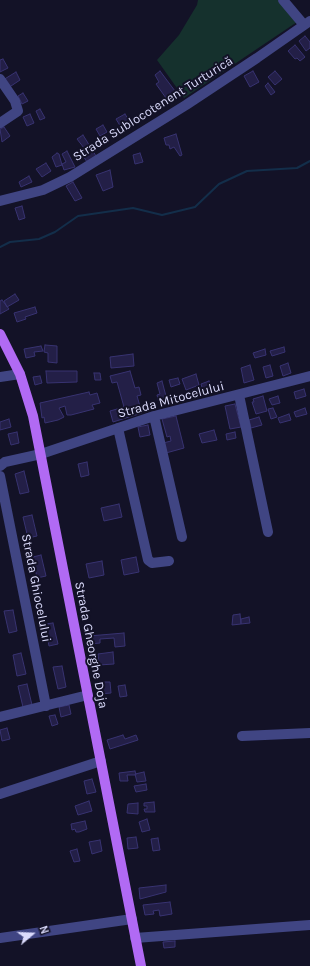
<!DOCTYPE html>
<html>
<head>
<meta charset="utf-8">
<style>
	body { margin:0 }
	#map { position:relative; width:310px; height:966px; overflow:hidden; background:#131227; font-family:Karla,sans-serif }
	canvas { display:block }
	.north { position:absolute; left:12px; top:914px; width:40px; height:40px; -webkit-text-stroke:3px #131227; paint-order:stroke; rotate:71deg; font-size:11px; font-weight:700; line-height:16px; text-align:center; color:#dbdbfc }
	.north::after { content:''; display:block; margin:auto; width:14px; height:18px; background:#dbdbfc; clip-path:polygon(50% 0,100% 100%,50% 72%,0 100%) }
</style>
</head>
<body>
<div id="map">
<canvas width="310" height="966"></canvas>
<div class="north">N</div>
</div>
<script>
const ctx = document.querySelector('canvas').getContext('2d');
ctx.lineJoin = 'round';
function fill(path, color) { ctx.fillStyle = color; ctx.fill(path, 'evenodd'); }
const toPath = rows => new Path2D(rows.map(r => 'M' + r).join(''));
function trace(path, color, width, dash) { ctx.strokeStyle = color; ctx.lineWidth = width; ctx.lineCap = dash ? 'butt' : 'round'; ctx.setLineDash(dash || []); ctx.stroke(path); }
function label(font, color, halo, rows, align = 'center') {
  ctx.font = font + ' Karla,sans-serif'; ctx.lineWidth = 4; ctx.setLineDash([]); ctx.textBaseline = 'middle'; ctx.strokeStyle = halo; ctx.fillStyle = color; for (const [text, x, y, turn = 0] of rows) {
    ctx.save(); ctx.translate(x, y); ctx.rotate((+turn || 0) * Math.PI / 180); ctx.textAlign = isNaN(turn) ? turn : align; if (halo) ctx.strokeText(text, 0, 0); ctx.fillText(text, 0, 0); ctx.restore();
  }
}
fill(toPath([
	[198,0,278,0,297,22,184,98,157,60,179,35,197,5]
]), '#15312d');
trace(toPath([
	[0,247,10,242,39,239,55,232,78,216,133,208,162,215,195,207,219,184,247,171,297,168,310,161]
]), '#132e4a', 2);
const building = toPath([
	[305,36,310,42,310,48,306,51,299,41,305,36],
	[295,45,305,57,300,61,297,58,295,59,288,51,295,45],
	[3,59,8,68,0,72,0,60,3,59],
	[160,71,175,91,166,98,156,84,159,82,155,75,160,71],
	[253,71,259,82,250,87,244,76,253,71],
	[275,71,282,79,275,85,268,77,275,71],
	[16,72,20,80,8,88,3,80,16,72],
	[268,83,275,92,271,95,265,86,268,83],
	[23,93,28,101,22,104,18,96,23,93],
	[40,109,45,118,40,120,36,111,40,109],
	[30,114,34,123,27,126,23,117,30,114],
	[125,114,131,124,122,129,116,119,125,114],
	[103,125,107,132,100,136,96,129,103,125],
	[4,127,10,136,2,142,0,129,4,127],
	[176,134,182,155,180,156,174,147,170,149,169,145,166,145,164,138,176,134],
	[83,135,96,156,87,162,80,151,84,148,77,139,83,135],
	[67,151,75,167,64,170,62,164,66,162,62,154,67,151],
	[57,153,59,154,62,165,56,167,52,157,57,153],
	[140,153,143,162,135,164,133,155,140,153],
	[46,163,51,171,42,177,36,169,46,163],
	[110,170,113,187,103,191,96,175,110,170],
	[29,176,32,182,21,187,19,182,29,176],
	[73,182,82,198,75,201,66,186,73,182],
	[22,206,25,218,19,220,15,208,22,206],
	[15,294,19,300,7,307,4,301,15,294],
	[2,300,9,309,0,314,0,301,2,300],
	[35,307,37,313,25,317,26,319,17,322,14,313,35,307],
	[45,345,57,346,57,363,48,362,48,353,44,352,45,345],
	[41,346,43,351,34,352,35,356,26,358,24,349,41,346],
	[284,347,285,352,272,356,270,351,284,347],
	[265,349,266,355,255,358,253,353,265,349],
	[133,354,134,366,111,368,110,357,133,354],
	[288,363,291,373,283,376,280,366,288,363],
	[250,365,254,380,244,383,241,368,250,365],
	[270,365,273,376,266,378,263,367,270,365],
	[46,371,77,371,77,382,47,383,46,371],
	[130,371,135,388,139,387,141,395,137,396,142,413,113,422,110,411,124,407,117,382,112,383,110,376,130,371],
	[94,373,100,373,101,380,95,380,94,373],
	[196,374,199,385,186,390,182,379,196,374],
	[40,376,42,383,35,385,33,377,40,376],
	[178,378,180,384,171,387,169,380,178,378],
	[162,381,167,400,159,403,157,395,160,394,157,383,162,381],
	[209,381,212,392,204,394,201,384,209,381],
	[304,389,306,396,296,399,294,392,304,389],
	[89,392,90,395,97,393,100,403,92,405,94,409,71,415,67,415,65,406,59,408,64,417,58,420,45,423,44,417,42,418,40,403,89,392],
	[263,396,267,411,256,414,252,402,254,402,253,399,263,396],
	[278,396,280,403,272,405,269,399,278,396],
	[235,404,241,427,230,429,225,406,235,404],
	[273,408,277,417,271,419,268,409,273,408],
	[305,408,307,414,296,417,294,412,305,408],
	[289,414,291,420,280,423,278,418,289,414],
	[176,416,184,448,166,453,163,443,171,441,170,436,167,437,162,419,176,416],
	[259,417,262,425,251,428,249,420,259,417],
	[9,419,11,427,0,430,0,422,9,419],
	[148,425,150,435,140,437,138,427,148,425],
	[214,430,217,440,202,443,199,434,214,430],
	[17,432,19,443,11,445,8,434,17,432],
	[235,432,236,438,227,440,226,434,235,432],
	[87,462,89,475,81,477,78,464,87,462],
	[24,471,29,492,20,494,15,474,24,471],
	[119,504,122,517,104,521,101,508,119,504],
	[32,515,37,536,28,538,23,517,32,515],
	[41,555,46,576,37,578,33,557,41,555],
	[136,557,139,572,124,575,121,560,136,557],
	[102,561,104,575,89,578,86,564,102,561],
	[13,610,17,631,9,633,4,611,13,610],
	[240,614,241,624,232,625,233,615,240,614],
	[249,617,250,623,241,624,241,619,249,617],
	[53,623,58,644,49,646,45,624,53,623],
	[124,633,125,646,115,647,114,638,100,639,100,643,90,644,89,636,124,633],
	[113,652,114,664,99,665,98,654,113,652],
	[21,653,26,674,17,676,13,655,21,653],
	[62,666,66,687,58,689,53,667,62,666],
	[98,682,110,682,111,693,99,694,98,682],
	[27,684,32,705,23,707,18,686,27,684],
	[125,685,127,696,120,697,118,686,125,685],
	[69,705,71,714,61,717,59,707,69,705],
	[55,715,58,724,52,726,49,716,55,715],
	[7,728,10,739,2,741,0,730,7,728],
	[123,735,125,739,136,735,138,740,110,749,107,740,123,735],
	[135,771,136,775,127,775,128,781,120,781,119,773,135,771],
	[144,772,146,781,137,782,135,774,144,772],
	[92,779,96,792,87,794,84,781,92,779],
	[146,784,147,790,136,792,134,786,146,784],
	[89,801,92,811,78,815,75,806,89,801],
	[154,802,155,812,145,812,144,809,147,809,147,806,144,806,144,803,154,802],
	[138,803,138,814,127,813,128,804,138,803],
	[147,819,150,830,142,832,139,822,147,819],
	[85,821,87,829,79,832,76,832,75,829,72,830,71,824,85,821],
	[136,837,138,848,128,849,127,838,136,837],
	[158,838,160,850,153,851,151,839,158,838],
	[100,840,102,851,92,854,89,842,100,840],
	[77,849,80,861,74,862,70,851,77,849],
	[166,885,166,892,140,899,139,888,166,885],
	[170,902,172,914,160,916,159,910,153,911,154,914,145,915,143,905,170,902],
	[175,941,175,947,164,948,163,942,175,941]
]);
fill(building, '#231f47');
trace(building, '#383371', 1);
trace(toPath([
	[283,0,304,25],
	[0,79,15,101,18,111,0,123],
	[0,201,43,190,70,177,186,105,257,58,310,21],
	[0,377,20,374],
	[239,395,268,532],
	[154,416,182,537],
	[118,428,148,560,152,563,169,561],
	[0,466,5,462,41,454,154,416,310,376],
	[0,476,46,706],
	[0,717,88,695],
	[242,736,310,733],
	[0,794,101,761],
	[0,938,132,919],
	[135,938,310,925]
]), '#404583', 10);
trace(toPath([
	[0,334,20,374,33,416,141,966]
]), '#b16af4', 10);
label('13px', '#dbdbfc', '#131227', [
	["Strada Sublocotenent Turturică",153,109,-32],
	["Strada Mitocelului",171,400,-15],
	["Strada Ghiocelului",36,588,79],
	["Strada Gheorghe Doja",91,645,79]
]);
</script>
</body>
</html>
